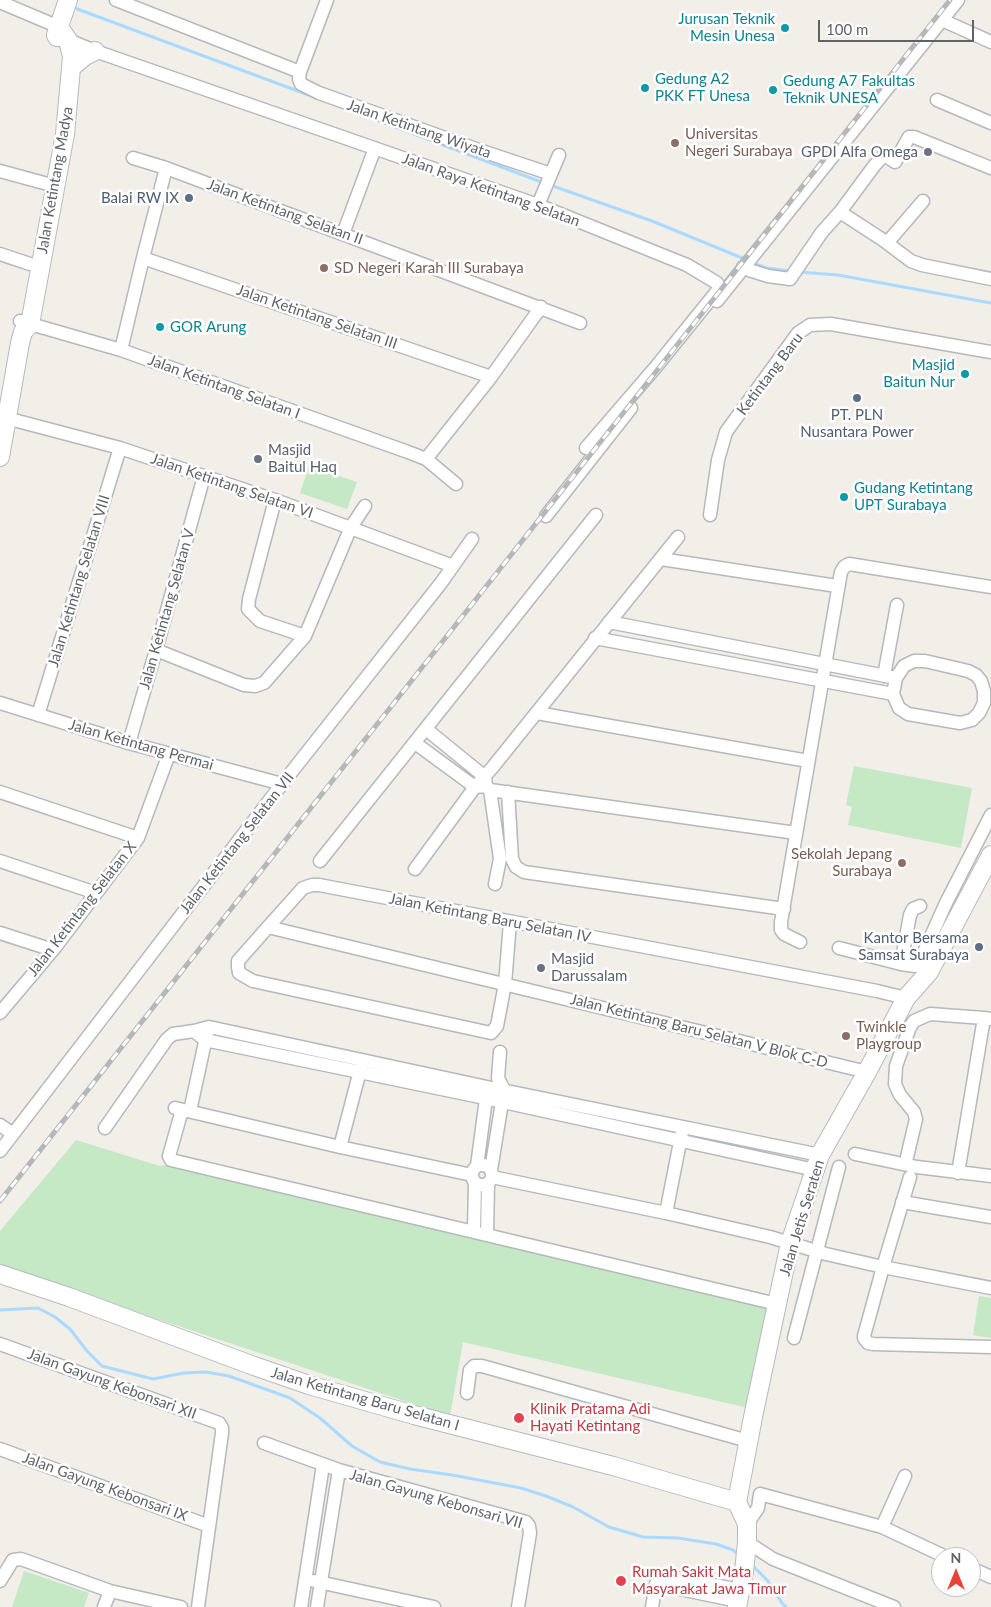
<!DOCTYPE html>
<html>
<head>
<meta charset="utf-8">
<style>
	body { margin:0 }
	#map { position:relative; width:991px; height:1607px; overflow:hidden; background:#f1efe8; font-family:Lato,sans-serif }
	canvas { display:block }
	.north { position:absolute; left:931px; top:1547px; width:50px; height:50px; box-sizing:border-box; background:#fff; border:1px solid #bfc1c3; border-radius:50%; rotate:0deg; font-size:14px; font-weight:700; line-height:20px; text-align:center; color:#5f6368 }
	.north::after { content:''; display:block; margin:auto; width:18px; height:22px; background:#ea4335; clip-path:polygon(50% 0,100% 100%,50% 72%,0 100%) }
	.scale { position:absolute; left:818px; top:20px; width:156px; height:22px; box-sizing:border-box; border:2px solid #5f6368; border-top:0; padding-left:6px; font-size:15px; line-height:18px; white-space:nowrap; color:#5f6368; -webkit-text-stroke:4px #fff; paint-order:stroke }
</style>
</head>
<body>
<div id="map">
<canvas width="991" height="1607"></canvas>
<div class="north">N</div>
<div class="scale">100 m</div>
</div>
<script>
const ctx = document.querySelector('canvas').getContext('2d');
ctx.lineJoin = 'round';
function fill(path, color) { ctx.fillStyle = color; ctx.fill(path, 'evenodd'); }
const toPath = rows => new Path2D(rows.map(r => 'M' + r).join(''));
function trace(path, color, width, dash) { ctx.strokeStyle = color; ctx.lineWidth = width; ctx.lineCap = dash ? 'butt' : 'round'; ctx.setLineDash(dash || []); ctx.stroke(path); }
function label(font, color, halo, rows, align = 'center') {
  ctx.font = font + ' Lato,sans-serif'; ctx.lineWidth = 5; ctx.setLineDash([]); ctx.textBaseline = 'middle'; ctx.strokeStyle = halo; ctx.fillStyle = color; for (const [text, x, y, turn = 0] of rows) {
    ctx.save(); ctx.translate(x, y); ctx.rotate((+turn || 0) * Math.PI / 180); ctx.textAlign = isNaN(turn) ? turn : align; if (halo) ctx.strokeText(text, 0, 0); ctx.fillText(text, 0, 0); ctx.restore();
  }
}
fill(toPath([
	[309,466,357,482,347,509,300,493],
	[854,766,972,788,961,848,848,825,852,807,846,805],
	[76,1140,160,1166,171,1164,770,1308,753,1409,463,1342,450,1416,0,1267,0,1231],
	[979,1296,991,1298,991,1338,973,1335],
	[24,1571,89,1593,84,1607,12,1607]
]), '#c5e8c5');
trace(toPath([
	[72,7,314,97],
	[374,119,544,183],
	[550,185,652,221,747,260],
	[753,263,766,268,790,271],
	[799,272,838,275,991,303],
	[0,1310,38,1308,55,1317,70,1329,87,1351,102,1366,153,1379,184,1373,206,1372,229,1376,290,1398,320,1418,352,1446,380,1462,410,1469,452,1475,521,1488,546,1496,573,1507,609,1527,643,1537,678,1538,716,1544,733,1550,740,1556],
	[751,1564,768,1581,782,1603,786,1607]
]), '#aadaff', 3);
const street = toPath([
	[116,0,300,72,327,0],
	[0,2,59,27],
	[942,20,991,42],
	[63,41,68,40,95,51,538,205,687,265,717,283,719,287,718,290,655,368,586,448],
	[300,72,299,79,301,84,319,93,476,149,551,174],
	[937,100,991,123],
	[133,158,166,168],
	[0,171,55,186],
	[538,205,559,155],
	[840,212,883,240,911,261,922,265,991,279],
	[343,234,375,148],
	[887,243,923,201],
	[0,254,30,264],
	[143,258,491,377],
	[743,267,749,270,768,276,790,279,822,232,840,212,874,166,884,155,895,162,909,137,914,137,991,168],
	[717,301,958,0],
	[20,321,121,350,408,452,426,459,456,484],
	[121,350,143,258,166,168,580,323],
	[6,418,120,448,275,500,453,566],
	[426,459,491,377,541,307],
	[275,500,249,599,248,609,260,621,305,636],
	[710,515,718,460,726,432,798,333,810,325,831,324,991,352],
	[546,516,631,408],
	[661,559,837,586],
	[609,622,896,678],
	[595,638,893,694],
	[156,650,244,685,255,686,264,683,305,636,351,527,365,506],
	[914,661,925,661,968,671,976,675,981,681,984,691,984,703,979,713,972,720,960,723,908,714,899,708,893,694,896,678,904,666,914,661],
	[884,676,897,605],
	[0,703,129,743,282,784],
	[537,713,808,761],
	[38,715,120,448],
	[426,729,485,777,486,786],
	[129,743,156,650,204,476],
	[415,743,475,787,486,786,490,790,796,833],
	[490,790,500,859,495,884],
	[0,792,138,838],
	[508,792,512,859,516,867,524,872,784,909],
	[0,861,96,893],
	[320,861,596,515],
	[415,869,475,787,492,768,678,537],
	[510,922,505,984,497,1026,491,1033,253,981,239,973,238,967,238,961,268,927,303,888,312,885,319,885,877,991,906,998],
	[268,927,867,1072],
	[0,933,53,950],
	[800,942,784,934,781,930,781,922,841,572,844,567,849,564,991,587],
	[839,948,901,964,910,915,913,909,920,906],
	[901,964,915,966,920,961,945,905,991,815],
	[0,1013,53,950,138,838,169,754],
	[194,1031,205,1040,485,1098,815,1170],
	[175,1108,340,1147,472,1175],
	[182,1110,169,1156,171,1160,777,1304],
	[190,1111,207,1033],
	[0,1125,13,1134],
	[105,1128,167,1039,173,1034,194,1031,209,1027,487,1087,820,1155],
	[340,1147,361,1067],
	[0,1151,282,784,441,583,472,539],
	[855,1154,917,1167,991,1176],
	[907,1157,916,1119,914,1112,900,1095,895,1084,896,1066,910,1027,914,1021,930,1014,984,1018],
	'472 1175a10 10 0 1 1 20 0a10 10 0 1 1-20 0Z',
	[477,1166,487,1091],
	[491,1170,504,1090,498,1078,500,1052],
	[958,1173,984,1018,991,1019],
	[492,1177,666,1213,770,1237,826,1254,883,1267,991,1288],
	[910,1177,883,1267,864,1336,864,1338,868,1343,873,1344,991,1347],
	[902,1202,991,1217],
	[666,1213,682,1132],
	[474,1232,475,1182],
	[487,1235,488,1183],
	[794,1338,839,1167],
	[0,1344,219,1423,222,1428,222,1433,198,1607],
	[467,1393,470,1370,474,1366,482,1366,748,1441],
	[264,1443,339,1470,526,1522,529,1526,530,1533,518,1607],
	[0,1449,209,1526],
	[747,1524,758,1508,760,1494,882,1527,946,1557],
	[882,1527,905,1476],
	[747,1542,773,1559,894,1607],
	[971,1568,991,1577],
	[0,1581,13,1560,21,1559,110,1591,181,1607],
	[314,1581,434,1607],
	[656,1584,738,1601],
	[104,1607,110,1591],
	[301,1607,323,1465],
	[317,1607,339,1470],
	[652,1607,656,1584,661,1575,740,1590]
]);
const secondary = toPath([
	[57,37,56,35,68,0],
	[72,67,85,56,95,51],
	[0,457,20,343,23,332,30,324,65,134,72,57,68,40,59,27],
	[0,1274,69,1297,254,1366,309,1385,414,1415,613,1466,737,1502],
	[737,1502,753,1417,790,1243,820,1155,867,1072,906,998,929,972,991,855],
	[737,1607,744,1572,747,1542,747,1524,737,1502]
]);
trace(street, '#b5b8bc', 15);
trace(secondary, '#b6babf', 20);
trace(street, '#fff', 12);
trace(secondary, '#fff', 18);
const rail = toPath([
	[0,1201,950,0]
]);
trace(rail, '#b6b7b8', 5);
trace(rail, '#fff', 3, [9]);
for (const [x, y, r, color] of [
	[785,28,5,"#0f9aa8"],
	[645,88,5,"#0f9aa8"],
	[773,90,5,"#0f9aa8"],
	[675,143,5,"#8d6e63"],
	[928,152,5,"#6b7280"],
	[189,198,5,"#5c6f8a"],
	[324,268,5,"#8d6e63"],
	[160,327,5,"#0f9aa8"],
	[965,374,5,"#0f9aa8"],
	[857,398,5,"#5c6f8a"],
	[258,459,5,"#6b7280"],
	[844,497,5,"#0f9aa8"],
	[902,863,5,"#8d6e63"],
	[979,947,5,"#5c6f8a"],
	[541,968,5,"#6b7280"],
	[846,1036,5,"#8d6e63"],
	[519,1418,6,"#e0444e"],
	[621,1581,6,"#e0444e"]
]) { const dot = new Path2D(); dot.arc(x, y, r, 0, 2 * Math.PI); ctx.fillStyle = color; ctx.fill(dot); trace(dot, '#fff', 2); }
label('15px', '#0d838f', '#fff', [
	["Jurusan Teknik",775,19,"right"],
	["Mesin Unesa",775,36,"right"],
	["Gedung A2",655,79],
	["PKK FT Unesa",655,96],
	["Gedung A7 Fakultas",783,81],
	["Teknik UNESA",783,98],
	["GOR Arung",170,327],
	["Masjid",955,365,"right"],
	["Baitun Nur",955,382,"right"],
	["Gudang Ketintang",854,488],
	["UPT Surabaya",854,505]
], 'left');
label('15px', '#5f6368', '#fff', [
	["Jalan Ketintang Wiyata",419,129,19],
	["Jalan Ketintang Madya",55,180,-80],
	["Jalan Raya Ketintang Selatan",491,190,20],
	["Jalan Ketintang Selatan II",285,212,20],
	["Jalan Ketintang Selatan III",317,317,19],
	["Ketintang Baru",770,374,-53],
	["Jalan Ketintang Selatan I",224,387,20],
	["Jalan Ketintang Selatan VI",232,486,19],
	["Jalan Ketintang Selatan VIII",79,581,-73],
	["Jalan Ketintang Selatan V",167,609,-74],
	["Jalan Ketintang Permai",141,745,16],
	["Jalan Ketintang Selatan VII",237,843,-52],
	["Jalan Ketintang Selatan X",82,909,-52],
	["Jalan Ketintang Baru Selatan IV",490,918,11],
	["Jalan Ketintang Baru Selatan V Blok C-D",699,1031,14],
	["Jalan Jetis Seraten",802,1218,-73],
	["Jalan Gayung Kebonsari XII",112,1384,20],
	["Jalan Ketintang Baru Selatan I",365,1399,16],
	["Jalan Gayung Kebonsari IX",105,1487,20],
	["Jalan Gayung Kebonsari VII",436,1499,16]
]);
label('15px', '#785e54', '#fff', [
	["Universitas",685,134],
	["Negeri Surabaya",685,151],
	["SD Negeri Karah III Surabaya",334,268],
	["Sekolah Jepang",892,854,"right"],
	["Surabaya",892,871,"right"],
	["Twinkle",856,1027],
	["Playgroup",856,1044]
], 'left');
label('15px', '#5b616d', '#fff', [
	["GPDI Alfa Omega",918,152,"right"],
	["Masjid",268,450],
	["Baitul Haq",268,467],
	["Masjid",551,959],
	["Darussalam",551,976]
], 'left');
label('15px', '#4e5e75', '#fff', [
	["Balai RW IX",179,198],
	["PT. PLN",857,415,"center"],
	["Nusantara Power",857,432,"center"],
	["Kantor Bersama",969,938],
	["Samsat Surabaya",969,955]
], 'right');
label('15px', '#be3a42', '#fff', [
	["Klinik Pratama Adi",530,1409],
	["Hayati Ketintang",530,1426],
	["Rumah Sakit Mata",632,1572],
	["Masyarakat Jawa Timur",632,1589]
], 'left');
</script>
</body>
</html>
